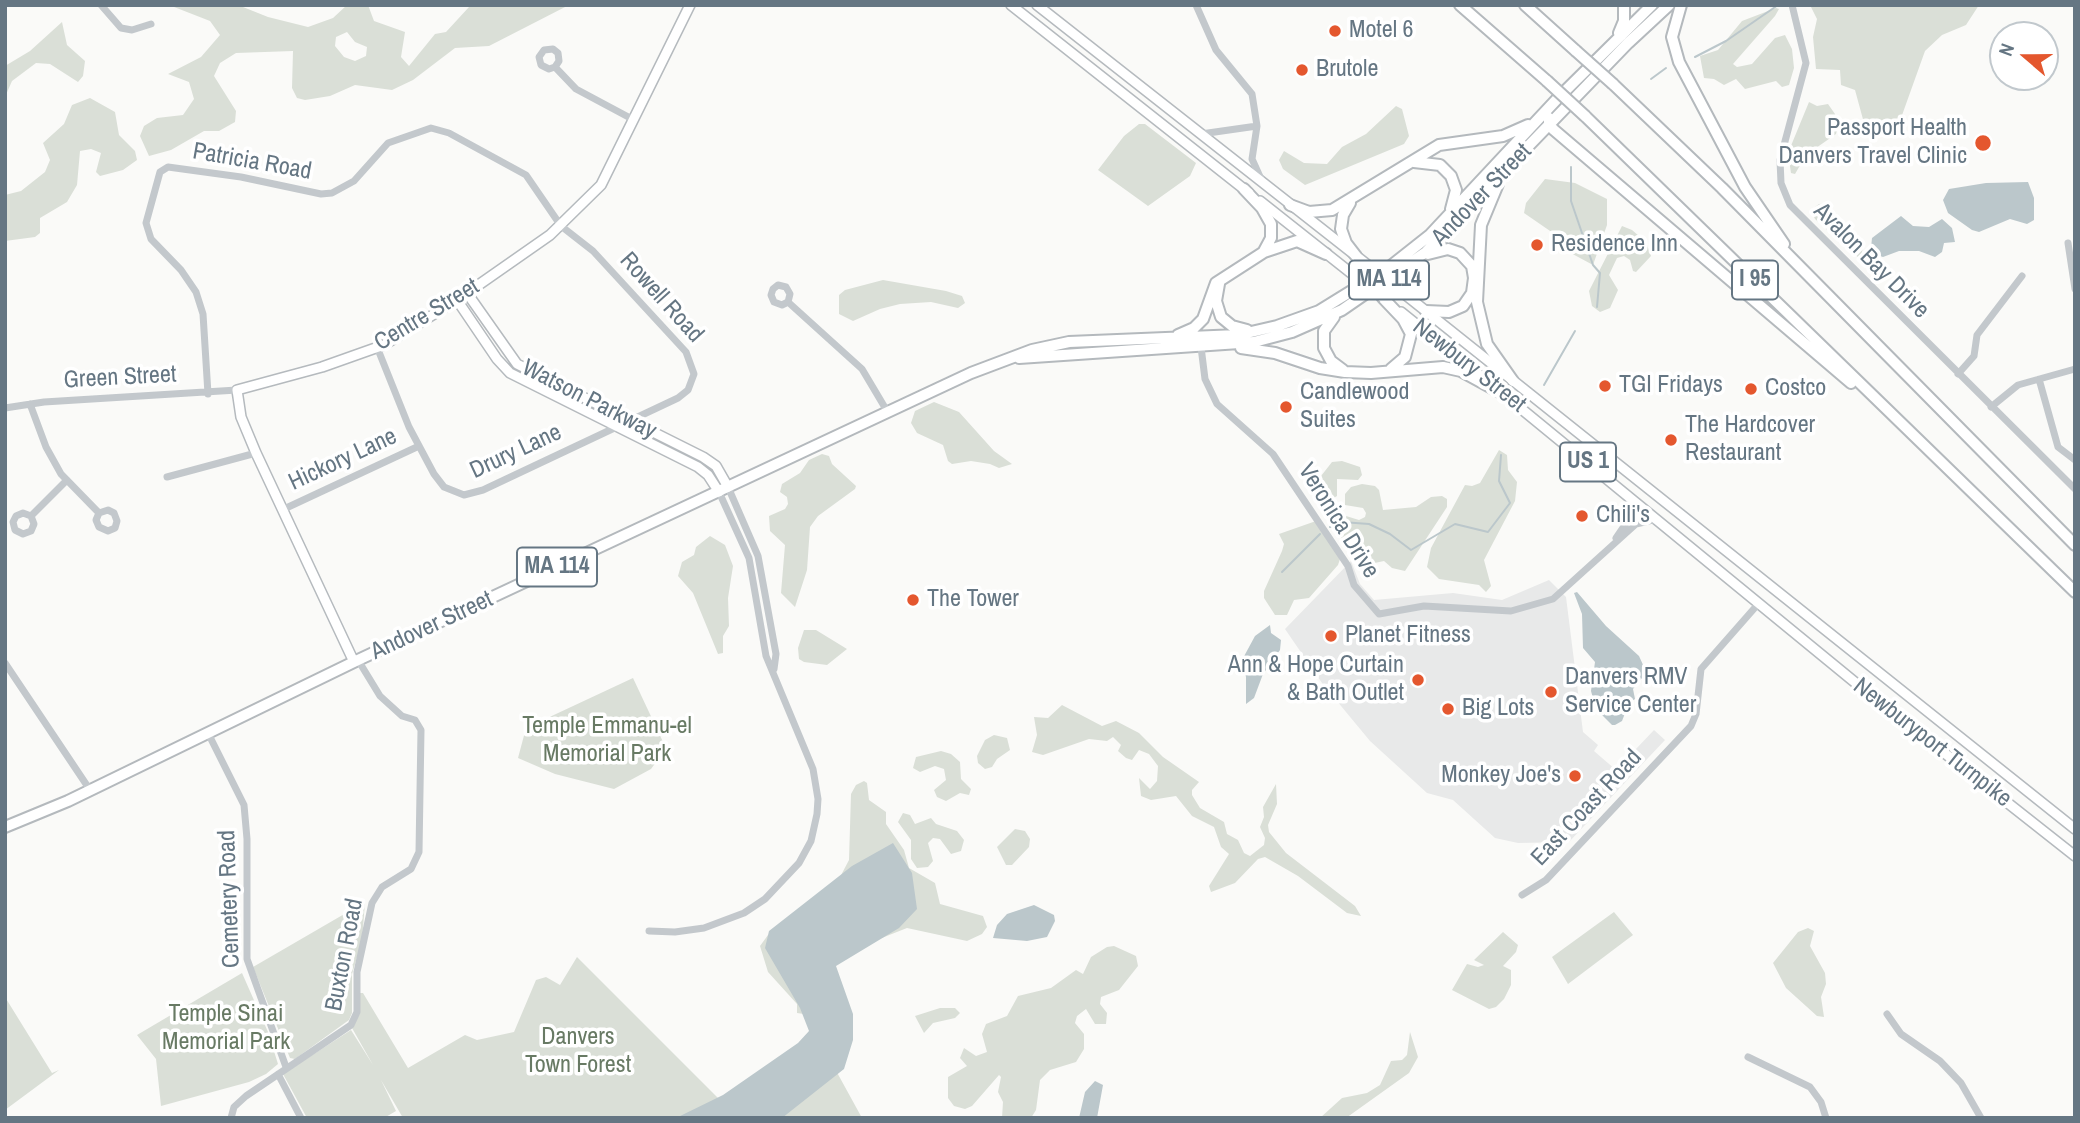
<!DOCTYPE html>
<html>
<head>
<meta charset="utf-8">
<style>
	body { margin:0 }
	#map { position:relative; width:2080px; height:1123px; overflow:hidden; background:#fafaf8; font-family:"Archivo Narrow",sans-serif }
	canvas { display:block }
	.frame { position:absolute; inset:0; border:7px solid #657683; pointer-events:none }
	.north { position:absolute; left:1989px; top:21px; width:70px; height:70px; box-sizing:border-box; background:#fff; border:2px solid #c1c8cd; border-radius:50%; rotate:290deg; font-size:19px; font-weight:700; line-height:28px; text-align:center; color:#657683 }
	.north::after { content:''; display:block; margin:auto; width:24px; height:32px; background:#e4572e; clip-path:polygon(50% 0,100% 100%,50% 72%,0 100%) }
</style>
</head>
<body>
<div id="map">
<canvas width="2080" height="1123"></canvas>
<div class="frame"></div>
<div class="north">N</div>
</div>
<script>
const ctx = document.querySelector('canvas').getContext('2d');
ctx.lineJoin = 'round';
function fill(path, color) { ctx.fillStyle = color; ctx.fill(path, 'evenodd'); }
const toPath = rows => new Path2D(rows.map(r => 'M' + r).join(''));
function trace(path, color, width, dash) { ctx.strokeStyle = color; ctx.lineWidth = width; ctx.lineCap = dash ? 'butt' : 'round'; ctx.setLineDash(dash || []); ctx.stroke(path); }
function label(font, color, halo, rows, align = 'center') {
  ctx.font = font + ' "Archivo Narrow",sans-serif'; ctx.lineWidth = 7; ctx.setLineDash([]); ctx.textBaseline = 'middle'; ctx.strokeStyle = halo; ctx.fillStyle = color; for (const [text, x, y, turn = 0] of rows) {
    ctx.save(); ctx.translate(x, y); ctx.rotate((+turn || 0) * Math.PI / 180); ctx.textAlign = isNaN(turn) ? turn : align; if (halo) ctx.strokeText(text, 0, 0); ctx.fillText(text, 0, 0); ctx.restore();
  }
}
fill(toPath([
	[1351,561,1360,584,1374,600,1453,593,1502,600,1549,580,1566,597,1583,732,1598,745,1594,751,1616,770,1654,730,1665,740,1569,842,1518,843,1495,838,1453,800,1427,793,1370,741,1322,683,1285,629]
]), '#e8e9e9');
fill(toPath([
	[169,5,238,5,268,17,308,27,333,18,347,5,368,5,374,21,405,32,401,57,409,66,435,34,446,32,469,7,569,5,489,46,455,48,413,80,392,90,355,85,330,96,305,100,297,98,292,88,293,51,236,53,220,63,214,76,236,111,235,122,219,131,204,131,171,150,149,156,140,136,144,126,157,118,183,115,194,99,189,82,168,74,201,57,220,35,210,21],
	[347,32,355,42,367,47,366,56,355,61,344,57,335,46,336,37],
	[1810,5,1979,5,1966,25,1942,35,1925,51,1901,118,1889,127,1864,123,1855,90,1841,85,1840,70,1816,69,1813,37,1817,19],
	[1776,8,1779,9,1775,16,1733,64,1737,67,1752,64,1775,38,1785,35,1792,49,1794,68,1789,85,1782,87,1776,81,1745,89,1736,79,1724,85,1714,79,1704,78,1700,56,1718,50,1742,21],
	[62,22,67,45,85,61,83,76,78,82,50,64,36,63,12,81,5,97,5,66,30,51],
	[90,98,115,112,119,135,135,151,137,160,123,170,100,176,96,172,101,153,91,149,80,151,77,185,67,202,40,218,40,233,35,237,5,241,5,195,21,191,45,172,50,160,43,143,64,124,72,105],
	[1809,102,1817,106,1828,104,1835,114,1838,125,1836,134,1806,155,1795,174,1791,173,1788,153],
	[1396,106,1402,109,1409,136,1404,144,1305,185,1283,169,1279,160,1284,151,1304,163,1327,164,1342,147,1366,134],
	[1139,124,1145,124,1196,163,1190,176,1148,206,1098,170,1124,136],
	[1545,179,1575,183,1607,199,1607,225,1593,265,1567,251,1553,233,1524,213,1526,203],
	[1832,203,1827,220,1829,225,1845,222,1848,231,1860,237,1863,248,1860,259,1815,219,1811,210,1819,204],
	[1622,226,1632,230,1646,242,1651,256,1636,272,1633,271,1630,260,1624,256,1617,258,1609,275,1618,290,1610,308,1600,312,1592,306,1589,291],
	[883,280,946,291,962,296,965,303,958,308,931,302,900,304,880,309,853,321,839,314,839,295,845,290],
	[934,402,959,412,994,451,1012,464,999,468,990,464,971,461,952,464,948,461,943,445,917,433,911,423,915,411],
	[1499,450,1507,455,1508,470,1517,482,1515,501,1484,560,1491,586,1486,592,1479,585,1439,579,1427,567,1431,548,1465,485,1472,486,1480,483],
	[822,454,829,456,832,464,856,486,855,489,818,516,810,527,807,570,795,607,781,593,785,545,770,531,769,516,785,509,788,504,787,497,780,492,782,484,800,473,809,460],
	[1342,461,1360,467,1362,475,1358,480,1337,479,1337,496,1327,502,1315,495,1314,485,1332,462],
	[1362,484,1375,486,1379,490,1383,510,1416,507,1431,497,1442,496,1447,499,1447,507,1405,571,1392,568,1384,561,1365,565,1349,551,1330,521,1329,517,1346,516,1359,520,1365,517,1366,513,1363,508,1345,505,1345,494,1351,487],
	[1316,521,1340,559,1338,565,1309,598,1294,600,1287,615,1275,615,1264,598,1264,591,1282,551,1284,544,1279,534],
	[710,536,725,545,733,566,728,598,729,626,723,636,723,653,718,654,693,593,678,576,682,562,694,555,696,547],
	[804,630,816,630,847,649,827,665,804,662,799,659,798,648],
	[633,678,664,744,662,754,651,769,614,789,555,774,518,758,526,728],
	[1062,705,1102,726,1116,721,1139,733,1163,757,1199,782,1192,790,1192,795,1200,808,1224,822,1227,834,1238,840,1244,853,1250,856,1264,845,1265,838,1260,827,1264,817,1263,807,1276,784,1277,804,1268,825,1269,832,1286,853,1355,906,1361,916,1347,913,1298,876,1265,857,1258,859,1235,883,1211,892,1209,886,1229,854,1221,847,1214,827,1192,816,1176,796,1151,800,1141,796,1139,778,1150,789,1157,781,1158,766,1149,754,1139,750,1132,760,1126,758,1118,751,1121,745,1113,737,1107,741,1089,739,1043,755,1032,752,1037,735,1034,717,1048,718],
	[994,735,1007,738,1010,750,997,759,992,767,985,769,978,763,977,756,985,740],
	[941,751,951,754,960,762,961,779,971,789,969,795,960,793,946,801,937,797,934,790,946,780,944,769,935,766,920,772,913,768,916,757],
	[864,781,867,783,869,800,886,812,886,824,904,850,909,868,935,883,940,904,983,916,987,927,982,934,967,941,907,928,859,947,834,963,824,1017,797,1013,797,1004,768,972,760,946,768,935,839,879,849,860,851,794,856,785],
	[903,813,910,815,915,824,931,818,936,824,957,831,964,840,961,851,951,854,940,839,933,838,928,843,933,861,928,867,917,868,911,859,911,840,898,822],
	[1015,829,1025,831,1030,839,1029,847,1012,865,1006,865,997,847],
	[365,902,362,941,352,974,352,1013,349,1020,295,1059,290,1058,253,967],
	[1614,912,1633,935,1568,984,1552,957],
	[1808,928,1814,931,1810,946,1825,973,1826,984,1821,997,1824,1017,1817,1016,1786,988,1773,963,1798,932],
	[1503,932,1518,945,1516,952,1503,966,1511,970,1511,985,1504,999,1496,1007,1489,1009,1452,990,1467,964,1478,967,1484,965,1474,960],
	[1114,946,1136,956,1138,966,1119,990,1101,997,1100,1004,1107,1013,1106,1024,1095,1024,1086,1009,1077,1016,1075,1023,1084,1034,1084,1049,1076,1062,1050,1070,1040,1080,1036,1110,1031,1118,1002,1118,1003,1102,998,1092,1001,1077,999,1075,972,1106,965,1109,954,1106,948,1098,948,1077,967,1066,960,1058,964,1048,976,1056,987,1052,982,1034,986,1024,1007,1016,1018,996,1051,988,1076,970,1083,974,1091,957,1107,947],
	[577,957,727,1107,817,1036,862,1118,403,1118,381,1080,396,1111,384,1118,307,1118,283,1074,351,1030,373,1065,352,1028,360,1013,360,993,363,993,408,1068,465,1035,477,1040,514,1032,536,980,546,977,560,985],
	[242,973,268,1032,278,1064,266,1074,249,1082,161,1106,156,1059,137,1035],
	[5,997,52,1073,59,1070,5,1110],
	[940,1008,955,1008,960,1013,955,1018,933,1023,924,1033,915,1016],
	[1410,1032,1418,1057,1409,1073,1346,1118,1320,1118,1342,1098,1367,1093,1380,1085,1391,1061,1402,1060,1407,1055]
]), '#dadfd7');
fill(toPath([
	[2028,182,2034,198,2034,220,2027,224,2010,219,1979,232,1972,230,1948,213,1943,200,1949,189,1986,183],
	[1901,216,1913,226,1929,227,1942,219,1952,228,1955,242,1944,243,1942,252,1935,257,1919,251,1899,251,1883,257,1877,255,1871,248,1872,238],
	[1577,592,1606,626,1639,656,1644,667,1642,678,1633,689,1635,699,1629,703,1622,721,1615,725,1612,725,1596,709,1591,691,1595,662,1583,648,1582,614,1574,593],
	[1270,625,1271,633,1281,640,1280,650,1263,674,1254,698,1246,704,1246,677,1242,660,1255,636],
	[893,843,912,873,917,909,899,928,836,966,853,1014,853,1040,844,1069,782,1118,676,1118,723,1095,798,1043,809,1031,800,1008,765,948,769,931,852,866],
	[1034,905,1054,915,1055,921,1047,937,1027,941,993,938,997,925,1007,914],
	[1095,1081,1103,1085,1097,1118,1079,1118,1085,1092]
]), '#bbc7cb');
trace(toPath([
	[1695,57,1726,41,1778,5],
	[1651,79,1666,68],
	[1571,167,1571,201,1593,265,1600,273,1597,307],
	[1544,385,1575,331],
	[1330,527,1342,522,1369,524,1390,534,1411,550,1455,524,1488,532,1510,503,1499,481,1501,455],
	[1282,572,1320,534]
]), '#bbc7cb', 2);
const major = toPath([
	[1011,5,1249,193],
	[1037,5,1369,266],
	[1260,201,1356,277],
	[1397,288,2075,829],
	[467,293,517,364,703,457,716,466,728,487],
	[457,300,497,359,510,373,698,467,708,475,719,492],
	[1401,312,1488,382],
	[1502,393,1857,684,2075,856],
	[354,662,256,453,241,417,237,390,322,367,384,345,457,300,550,235,601,185,690,5]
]);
const highway = toPath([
	[1460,5,1547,81],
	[1525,5,1576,51],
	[1681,5,1672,37,1679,62,1745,187,1784,244],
	[1619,33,1624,21,1624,5],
	[1613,84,1722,188,2075,545],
	[1585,116,2075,592],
	[1549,118,1549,125,1554,130,1851,383],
	[1414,162,1440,165,1451,176,1456,190,1451,209],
	[1498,184,1481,225,1477,302,1487,344,1513,381],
	[1244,189,1262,208,1271,224,1271,238,1264,251],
	[1350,203,1343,215,1341,229,1346,243,1356,256],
	[1290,205,1309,212,1332,210,1439,145,1503,136,1528,125],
	[1219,284,1216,301,1221,317,1232,326,1247,330],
	[1383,298,1403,319,1411,334,1405,357,1391,369],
	[1426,311,1449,312,1463,306,1472,293,1474,278,1472,266,1460,253,1448,249,1428,254],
	[1334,317,1324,331,1324,348,1331,361,1343,370],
	[1178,335,1194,328,1203,319,1216,283,1264,252,1297,241,1326,254],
	[1241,348,1275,353,1320,368,1345,372,1371,373,1443,367,1461,371,1505,395],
	[1019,358,1254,342,1292,332,1342,310,1426,252,1628,43,1669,5],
	[5,827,68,801,358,660,971,373,1032,350,1069,342,1238,335,1277,326,1319,311,1387,269,1430,235,1558,98,1652,5]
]);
trace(major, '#b5babe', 12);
trace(highway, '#b4b9bd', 14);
trace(toPath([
	[101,5,121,28,132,30,151,24],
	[1196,5,1216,50,1252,94,1257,126,1252,159,1261,179],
	[1792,5,1806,63,1780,160,1781,183,1790,205,2075,489],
	[555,67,549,69,541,65,539,57,544,50,553,49,558,53,559,61,555,67,576,89,634,120],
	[1201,134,1257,126],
	[2068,243,2075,289],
	[788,302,790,294,786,287,778,285,773,289,771,295,774,302,782,305,788,302,862,369,887,411],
	[1201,347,1205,379,1217,404,1273,454,1348,566,1354,585,1379,614,1424,606,1511,611,1553,599,1636,524,1657,519],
	[1958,374,1974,356,1977,335,2022,276],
	[2039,379,2058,447,2075,460],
	[208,394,203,314,196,292,181,270,151,239,146,223,160,172,168,167,241,177,321,194,332,193,354,181,388,143,431,128,449,133,526,175,561,226,593,251,686,352,694,374,688,390,678,398,483,490,464,495,444,487,434,474,409,427,377,347],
	[30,404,46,447,61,474,99,513,96,520,99,527,108,531,115,528,117,521,114,513,108,510,99,513],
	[1991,407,2018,385,2075,369],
	[5,408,44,402,237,390],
	[167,477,256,453],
	[728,487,758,556,776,654,774,669],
	[284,509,419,446],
	[31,516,34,524,31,531,23,534,15,530,13,522,16,516,23,513,31,516,67,480],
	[1616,538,1629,519,1631,511,1628,495],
	[5,663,90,790],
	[208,733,244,805,247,839,247,959,286,1067],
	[1522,895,1546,880,1691,726,1696,714,1701,669,1759,603],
	[649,931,675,932,704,928,744,913,765,899,799,863,811,841,817,814,818,799,813,769,766,656,749,558,719,492],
	[1887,1014,1901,1034,1940,1061,1961,1083,1981,1118],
	[1748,1057,1810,1087,1821,1102,1826,1118],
	[278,1074,301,1118],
	[231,1118,234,1107,246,1096,351,1025,357,1012,357,972,372,903,382,887,411,869,419,852,421,730,415,720,402,716,380,696,358,660]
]), '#c3c8cc', 7);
trace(major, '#fff', 9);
trace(highway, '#fff', 10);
const majorBridge = toPath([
	[1369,266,1397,288],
	[1356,277,1383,298]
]);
const highwayBridge = toPath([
	[1576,51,1613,84],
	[1547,81,1585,116]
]);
trace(majorBridge, '#b5babe', 12, []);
trace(highwayBridge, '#b4b9bd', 14, []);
trace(majorBridge, '#fff', 9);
trace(highwayBridge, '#fff', 10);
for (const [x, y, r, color] of [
	[1335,31,7,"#e4572e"],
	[1302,70,7,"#e4572e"],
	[1983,143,9,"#e4572e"],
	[1537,245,7,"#e4572e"],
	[1605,386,7,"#e4572e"],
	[1751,389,7,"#e4572e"],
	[1286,407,7,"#e4572e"],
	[1671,440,7,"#e4572e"],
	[1582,516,7,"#e4572e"],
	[913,600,7,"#e4572e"],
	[1331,636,7,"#e4572e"],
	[1418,680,7,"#e4572e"],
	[1551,692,7,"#e4572e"],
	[1448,709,7,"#e4572e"],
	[1575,776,7,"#e4572e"]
]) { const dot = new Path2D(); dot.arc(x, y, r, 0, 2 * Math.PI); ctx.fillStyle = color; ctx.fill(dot); trace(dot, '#fff', 2.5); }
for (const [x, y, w] of [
	[1389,280,80],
	[1755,280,46],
	[1588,462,56],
	[557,567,80]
]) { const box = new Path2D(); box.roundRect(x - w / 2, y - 19.5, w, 39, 5); ctx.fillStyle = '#fff'; ctx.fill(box); trace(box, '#657683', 2); }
label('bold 23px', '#657683', null, [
	["MA 114",1389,280],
	["I 95",1755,280],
	["US 1",1588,462],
	["MA 114",557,567]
]);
label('24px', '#657683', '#fff', [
	["Motel 6",1349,31],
	["Brutole",1316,70],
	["Passport Health",1967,129,"right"],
	["Danvers Travel Clinic",1967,157,"right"],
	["Residence Inn",1551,245],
	["TGI Fridays",1619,386],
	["Costco",1765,389],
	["Candlewood",1300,393],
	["Suites",1300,421],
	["The Hardcover",1685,426],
	["Restaurant",1685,454],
	["Chili's",1596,516],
	["The Tower",927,600],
	["Planet Fitness",1345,636],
	["Ann & Hope Curtain",1404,666,"right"],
	["& Bath Outlet",1404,694,"right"],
	["Danvers RMV",1565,678],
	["Service Center",1565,706],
	["Big Lots",1462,709],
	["Monkey Joe's",1561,776,"right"]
], 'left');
label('24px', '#657683', '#fff', [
	["Patricia Road",252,162,10],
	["Andover Street",1482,195,-46],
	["Avalon Bay Drive",1871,261,45],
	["Rowell Road",661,298,48],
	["Centre Street",427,315,-31],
	["Newbury Street",1469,366,38],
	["Green Street",120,378,-3],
	["Watson Parkway",589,400,27],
	["Drury Lane",516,452,-25],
	["Hickory Lane",343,460,-25],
	["Veronica Drive",1338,521,58],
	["Andover Street",432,626,-25],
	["Newburyport Turnpike",1932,743,38],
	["East Coast Road",1587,808,-47],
	["Cemetery Road",230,899,-92],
	["Buxton Road",345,955,-79]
]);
label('24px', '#687a64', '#fff', [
	["Temple Emmanu-el",607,727],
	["Memorial Park",607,755],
	["Temple Sinai",226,1015],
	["Memorial Park",226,1043],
	["Danvers",578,1038],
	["Town Forest",578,1066]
]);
</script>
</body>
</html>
